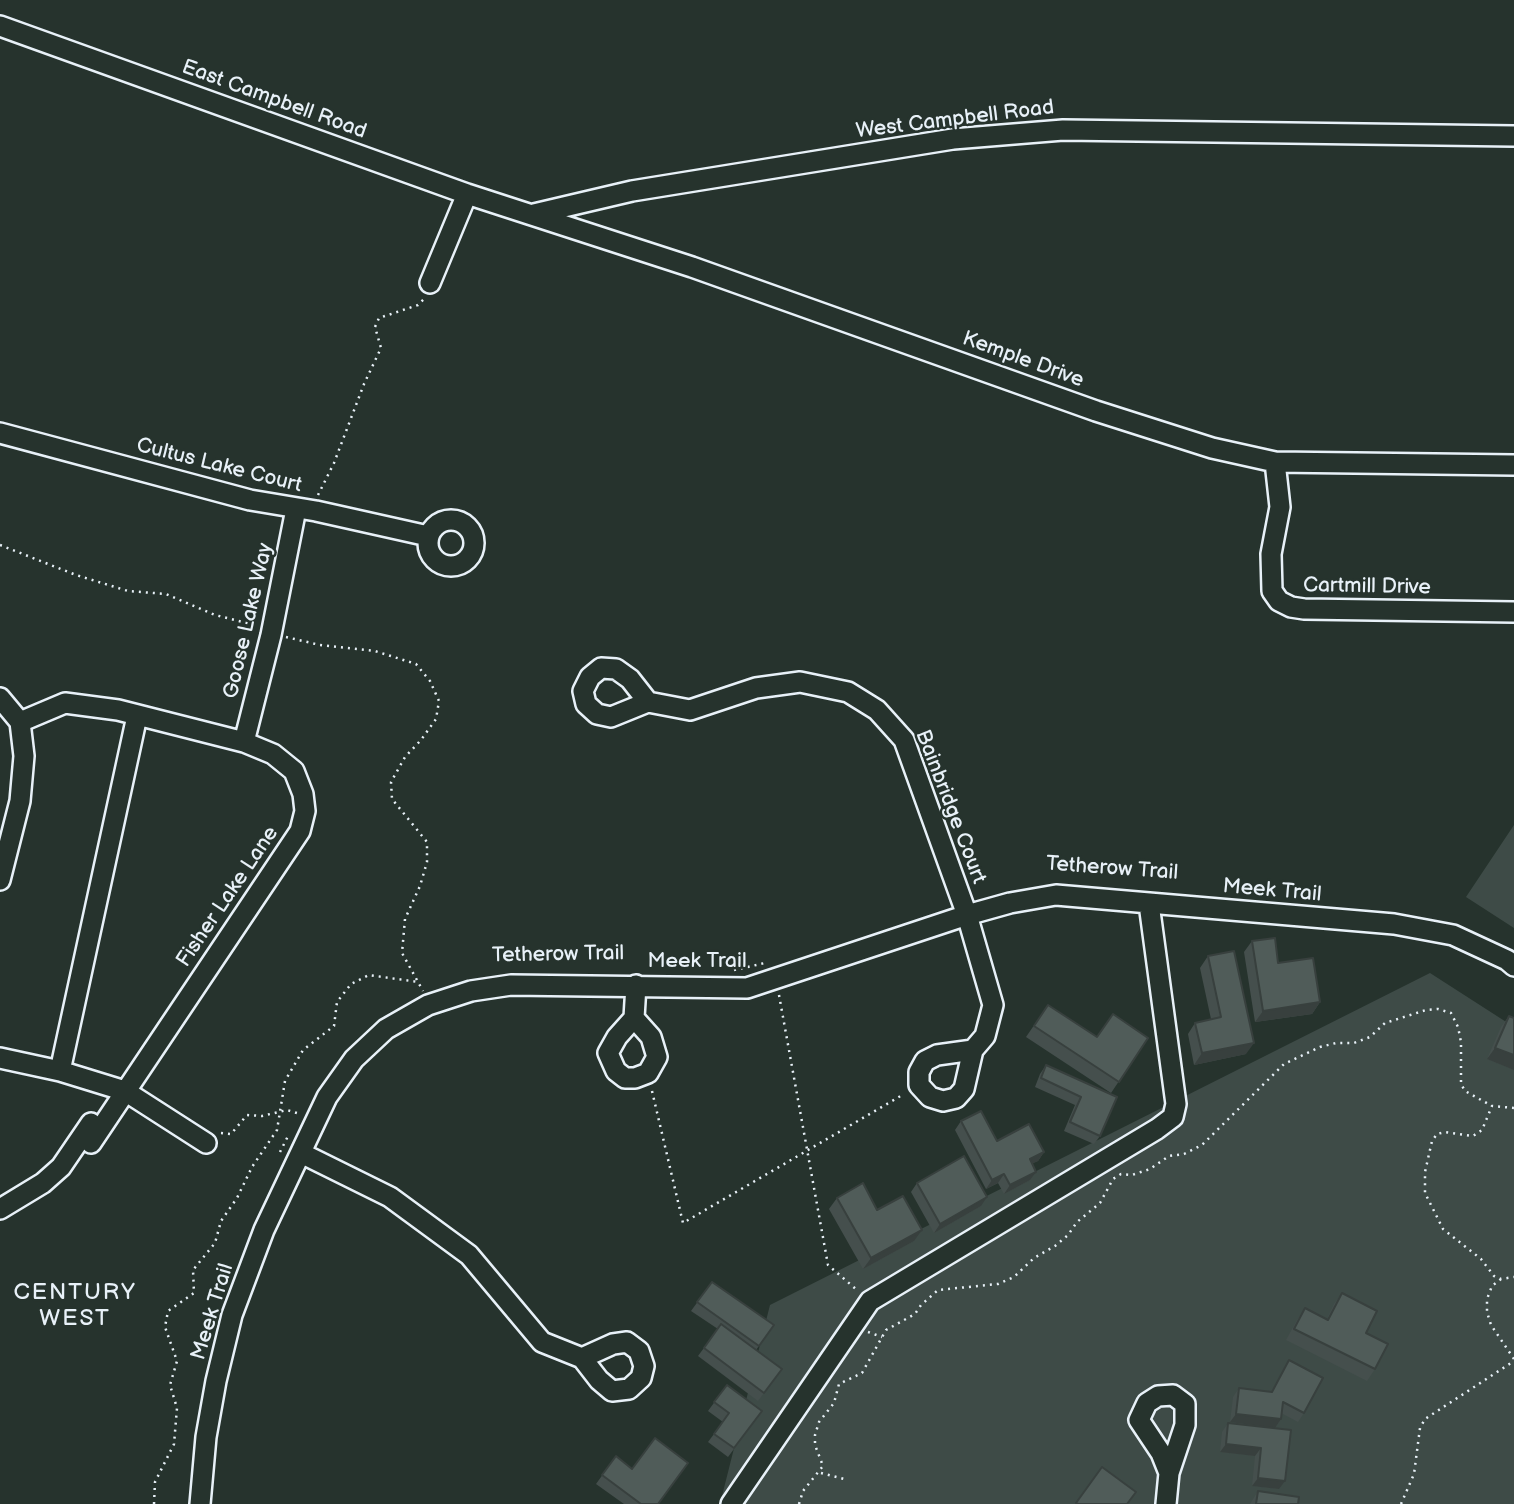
<!DOCTYPE html>
<html>
<head>
<meta charset="utf-8">
<style>
	body { margin:0 }
	canvas { display:block; background:#26332d }
</style>
</head>
<body>
<canvas width="1514" height="1504"></canvas>
<script>
const ctx = document.querySelector('canvas').getContext('2d');
ctx.lineJoin = 'round';
function fill(path, color) { ctx.fillStyle = color; ctx.fill(path, 'evenodd'); }
const toPath = rows => new Path2D(rows.map(r => 'M' + r).join(''));
function trace(path, color, width, dash) { ctx.strokeStyle = color; ctx.lineWidth = width; ctx.lineCap = dash ? 'butt' : 'round'; ctx.setLineDash(dash || []); ctx.stroke(path); }
function label(font, color, halo, rows, align = 'center') {
  ctx.font = font + ' "Balsamiq Sans",sans-serif'; ctx.lineWidth = 5; ctx.setLineDash([]); ctx.textBaseline = 'middle'; ctx.strokeStyle = halo; ctx.fillStyle = color; for (const [text, x, y, turn = 0] of rows) {
    ctx.save(); ctx.translate(x, y); ctx.rotate((+turn || 0) * Math.PI / 180); ctx.textAlign = isNaN(turn) ? turn : align; if (halo) ctx.strokeText(text, 0, 0); ctx.fillText(text, 0, 0); ctx.restore();
  }
}
fill(toPath([
	[1514,825,1514,928,1466,897],
	[1430,973,1514,1027,1514,1504,720,1504,770,1305]
]), '#3e4b47');
const minor = toPath([
	[0,26,467,194,692,267,1096,411,1212,448,1275,462,1514,465],
	[534,214,632,191,953,139,1063,130,1514,136],
	[430,283,467,194],
	[0,433,250,500,316,511,428,536],
	[1275,462,1280,507,1271,554,1272,591,1279,601,1291,607,1304,609,1514,612],
	'428 543a23 23 0 1 1 46 0a23 23 0 1 1-46 0Z',
	[0,698,20,722,24,756,20,801,0,880],
	[648,702,630,679,616,669,601,668,590,677,583,691,586,704,597,714,611,717,648,702,690,710,756,688,800,682,848,692,877,710,904,740,967,915,993,1005,985,1036,973,1050,964,1089,956,1098,943,1101,930,1097,919,1085,919,1072,925,1061,937,1055,973,1050],
	[20,722,65,703,118,710,244,742,273,754,294,771,303,794,305,811,300,831,91,1143],
	[244,742,271,635,296,509],
	[634,1018,651,1037,657,1057,648,1073,635,1078,625,1078,616,1071,608,1053,617,1037,634,1018,636,985],
	[0,1058,60,1071,125,1091,206,1143],
	[60,1071,137,716],
	[301,1153,390,1197,469,1255,542,1342,582,1358,599,1380,612,1391,629,1389,641,1378,644,1366,639,1351,627,1342,613,1344,582,1358],
	[0,1209,43,1183,61,1167,91,1123],
	[200,1504,206,1437,216,1381,232,1315,264,1230,327,1097,354,1059,386,1029,428,1005,471,991,511,985,747,988,967,915,1010,903,1056,895,1394,924,1453,935,1507,960,1514,966],
	[731,1504,870,1301,1157,1129,1173,1117,1176,1104,1149,904],
	[1166,1504,1169,1473,1185,1425,1185,1404,1173,1395,1158,1396,1147,1403,1139,1420,1161,1453,1169,1473]
]);
trace(minor, '#e8f1f8', 24);
trace(toPath([
	[318,495,334,463,364,384,381,348,375,327,379,318,418,305,424,299],
	[0,545,76,575,128,591,166,594,215,615,255,625],
	[286,637,320,645,375,651,416,664,430,681,439,701,436,719,421,740,405,757,391,782,392,799,427,842,427,862,420,886,405,919,402,953,423,991],
	[734,970,765,963],
	[779,995,828,1265,857,1290],
	[652,1091,683,1223,904,1094],
	[1514,1108,1492,1106,1482,1130,1473,1136,1445,1132,1437,1134,1432,1141,1425,1172,1425,1193,1443,1229,1481,1259,1494,1276,1501,1279,1514,1277],
	[221,1133,231,1134,247,1115,262,1116,287,1110,300,1114],
	[280,1152,288,1136],
	[1501,1279,1492,1286,1487,1299,1487,1312,1491,1325,1514,1359],
	[868,1332,882,1337],
	[821,1473,848,1480],
	[154,1504,155,1482,174,1444,177,1408,170,1385,177,1361,165,1327,168,1311,194,1293,193,1270,215,1243,221,1221,237,1198,252,1167,277,1130,285,1081,303,1050,334,1026,337,1002,351,984,369,975,418,982],
	[799,1504,803,1491,823,1466,815,1445,815,1435,819,1422,834,1403,839,1384,862,1373,886,1330,915,1314,921,1305,938,1290,998,1284,1014,1277,1034,1258,1055,1246,1068,1235,1077,1222,1100,1203,1113,1179,1121,1174,1132,1175,1150,1169,1169,1156,1184,1154,1202,1145,1284,1064,1320,1047,1336,1043,1354,1043,1370,1037,1385,1023,1426,1010,1438,1009,1451,1013,1458,1027,1461,1042,1461,1084,1465,1091,1492,1106],
	[1401,1504,1414,1474,1420,1428,1425,1419,1514,1361]
]), '#e8f1f8', 2.5, [2, 5]);
trace(minor, '#26332d', 19);
fill(toPath([
	[1252,941,1278,963,1320,1002,1312,1014,1255,1022,1244,952],
	[1208,956,1246,1054,1194,1065,1188,1034,1195,1023,1211,1019,1200,968],
	[1048,1005,1097,1037,1148,1038,1111,1093,1026,1037],
	[1509,1016,1514,1018,1514,1070,1487,1059,1501,1027],
	[1046,1065,1117,1097,1100,1136,1094,1144,1064,1131,1075,1105,1035,1087,1040,1074],
	[961,1121,997,1141,1044,1152,1038,1161,1032,1163,1030,1180,1004,1194,998,1183,986,1189,955,1130],
	[917,1183,981,1206,934,1233,911,1192],
	[837,1198,877,1210,914,1241,863,1269,829,1209],
	[712,1282,774,1325,756,1350,782,1369,758,1401,698,1356,718,1329,691,1311],
	[1342,1293,1366,1333,1375,1369,1367,1381,1286,1340,1297,1320,1305,1308,1327,1319,1334,1304],
	[1289,1360,1304,1413,1298,1422,1281,1413,1281,1419,1275,1428,1230,1422,1233,1397,1239,1388,1271,1392],
	[727,1385,762,1411,728,1457,708,1442,723,1422,708,1411],
	[1228,1423,1291,1430,1279,1489,1252,1486,1255,1456,1220,1452,1222,1432],
	[616,1456,658,1504,624,1504,596,1484],
	[1258,1491,1298,1504,1250,1504]
]), '#454f4d');
fill(toPath([
	[1320,1002,1312,1014,1255,1022,1263,1011],
	[1254,1043,1246,1054,1194,1065,1202,1053],
	[1495,1048,1514,1055,1514,1070,1487,1059],
	[1044,1152,1038,1161,1024,1168,1030,1159],
	[1036,1172,1030,1180,1004,1194,1010,1185],
	[1004,1174,998,1183,986,1189,992,1180],
	[987,1197,981,1206,934,1233,940,1224],
	[922,1230,914,1241,863,1269,871,1258],
	[1236,1414,1281,1419,1275,1428,1230,1422],
	[1226,1444,1261,1448,1255,1456,1220,1452],
	[1258,1478,1285,1481,1279,1489,1252,1486]
]), '#38403e');
const building = toPath([
	[1275,938,1278,963,1313,958,1320,1002,1263,1011,1252,941,1275,938],
	[1234,951,1254,1043,1202,1053,1195,1023,1221,1017,1208,956,1234,951],
	[1048,1005,1097,1037,1113,1014,1148,1038,1119,1082,1034,1026,1048,1005],
	[1509,1016,1514,1018,1514,1055,1495,1048,1509,1016],
	[1046,1065,1117,1097,1100,1136,1070,1122,1081,1097,1041,1078,1046,1065],
	[981,1111,997,1141,1029,1124,1044,1152,1030,1159,1036,1172,1010,1185,1004,1174,992,1180,961,1121,981,1111],
	[964,1156,987,1197,940,1224,917,1183,964,1156],
	[863,1183,877,1210,903,1196,922,1230,871,1258,837,1198,863,1183],
	[712,1282,774,1325,759,1346,697,1302,712,1282],
	[1342,1293,1377,1311,1366,1333,1388,1344,1375,1369,1294,1329,1305,1308,1328,1320,1342,1293],
	[721,1324,782,1369,764,1393,704,1348,721,1324],
	[1289,1360,1323,1378,1304,1413,1283,1402,1281,1419,1236,1414,1239,1388,1272,1392,1289,1360],
	[727,1385,762,1411,734,1448,714,1434,729,1413,714,1402,727,1385],
	[1228,1423,1291,1430,1285,1481,1258,1478,1261,1448,1226,1444,1228,1423],
	[655,1438,688,1463,658,1504,641,1504,602,1475,616,1456,632,1469,655,1438],
	[1102,1467,1136,1492,1127,1504,1078,1504,1076,1503,1102,1467],
	[1258,1491,1299,1497,1298,1504,1256,1504,1258,1491]
]);
fill(building, '#505c59');
trace(building, '#38403e', 2);
label('21px', '#e8f1f8', '#26332d', [
	["East Campbell Road",274,100,20],
	["West Campbell Road",955,120,-7],
	["Kemple Drive",1023,360,20],
	["Cultus Lake Court",219,466,14],
	["Cartmill Drive",1367,587,1],
	["Goose Lake Way",249,621,-77],
	["Bainbridge Court",950,807,69],
	["Tetherow Trail",1112,869,4],
	["Meek Trail",1272,891,5],
	["Fisher Lake Lane",228,897,-56],
	["Tetherow Trail",558,955,-1],
	["Meek Trail",697,962],
	["Meek Trail",213,1312,-73]
]);
ctx.letterSpacing = '2px';
label('23px', '#e8f1f8', '#26332d', [
	["CENTURY",75,1293],
	["WEST",75,1319]
]);
ctx.letterSpacing = '0px';
</script>
</body>
</html>
